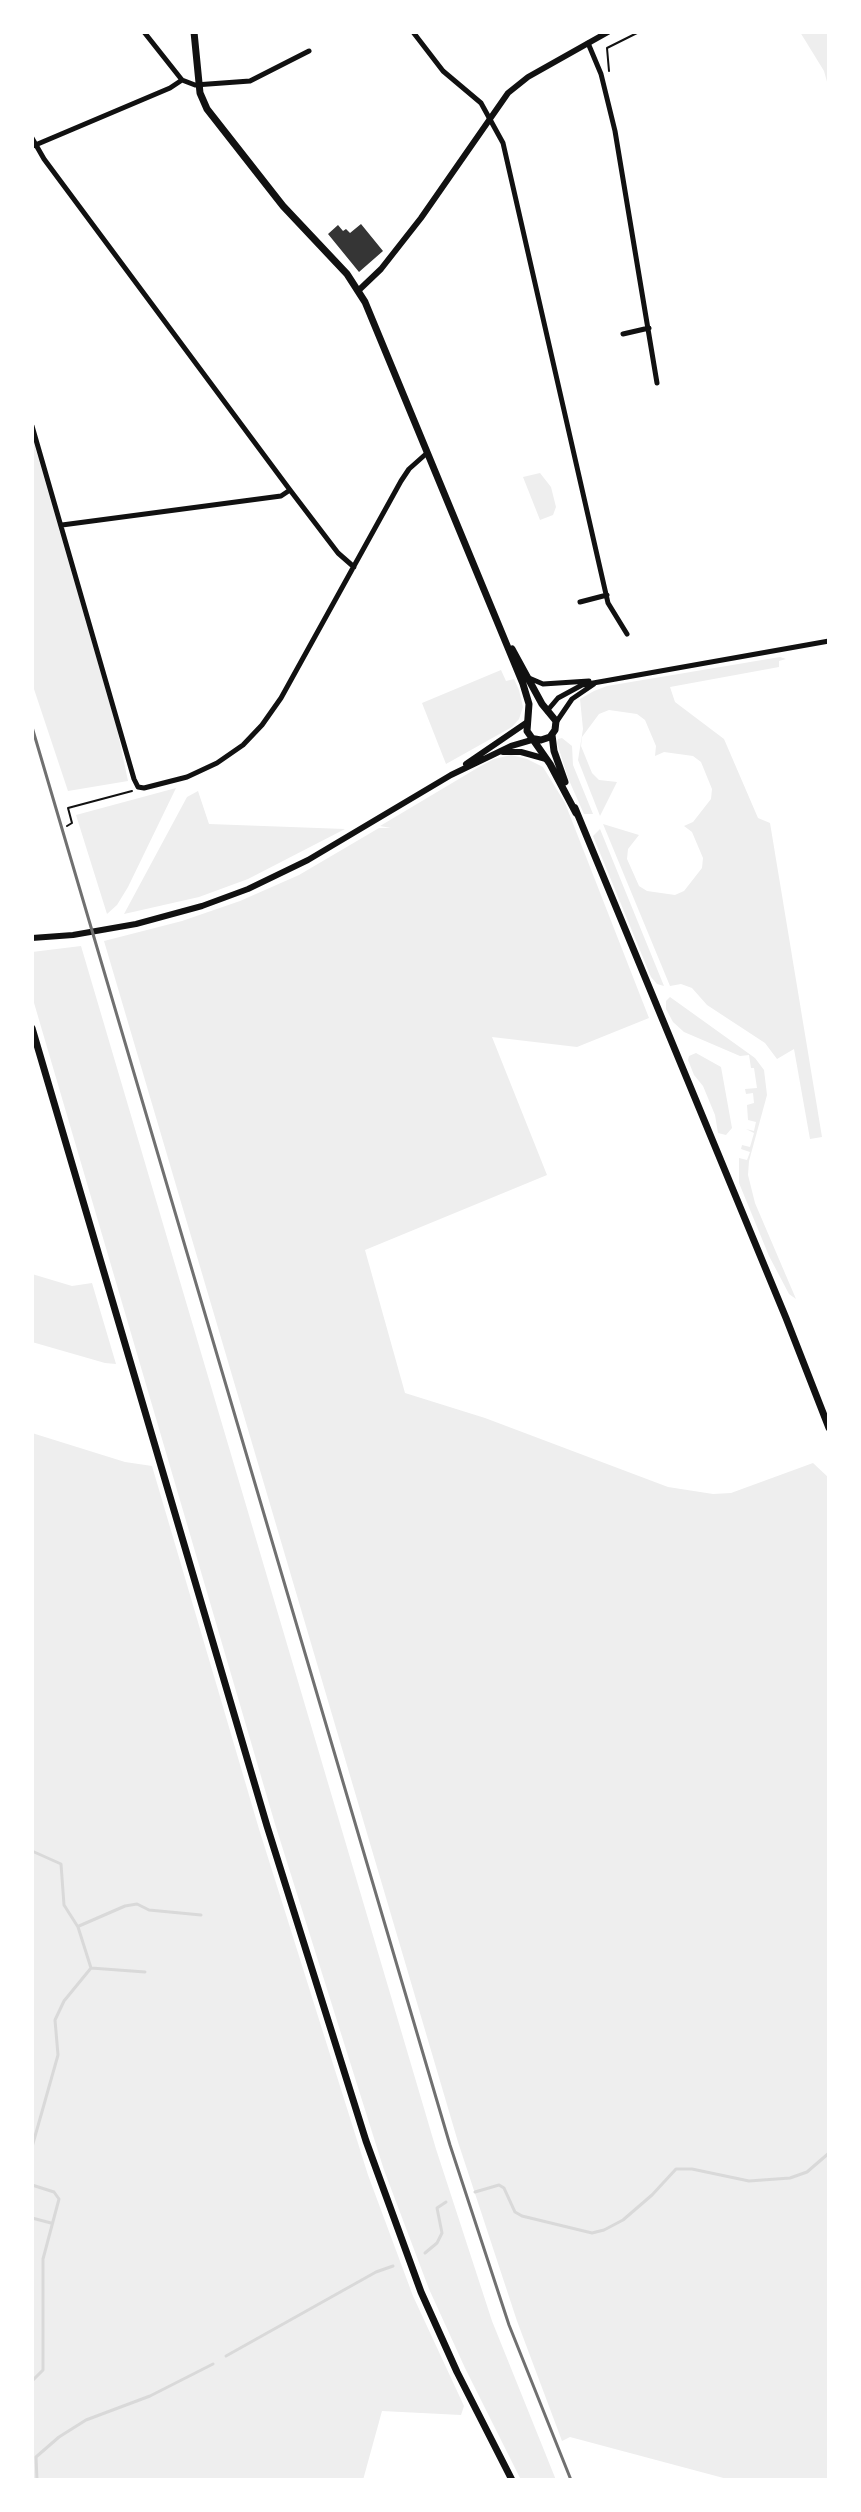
<!DOCTYPE html>
<html>
<head>
<meta charset="utf-8">
<style>
	body { margin:0 }
	#map { position:relative; width:861px; height:2512px; overflow:hidden; background:#fff; font-family:"DM Sans",sans-serif }
	canvas { display:block }
	.frame { position:absolute; inset:0; border:34px solid #fff; pointer-events:none }
</style>
</head>
<body>
<div id="map">
<canvas width="861" height="2512"></canvas>
<div class="frame"></div>
</div>
<script>
const ctx = document.querySelector('canvas').getContext('2d');
ctx.lineJoin = 'round';
function fill(path, color) { ctx.fillStyle = color; ctx.fill(path, 'evenodd'); }
const toPath = rows => new Path2D(rows.map(r => 'M' + r).join(''));
function trace(path, color, width, dash) { ctx.strokeStyle = color; ctx.lineWidth = width; ctx.lineCap = dash ? 'butt' : 'round'; ctx.setLineDash(dash || []); ctx.stroke(path); }
fill(toPath([
	[800,32,829,32,829,89,824,71],
	[32,436,117,729,128,781,68,791,32,683],
	[540,473,551,487,556,507,553,515,540,520,523,477],
	[780,657,786,659,779,661,779,667,670,687,675,702,724,739,758,818,770,823,822,1137,810,1139,794,1049,777,1059,765,1043,707,1005,692,988,681,984,670,986,603,824,639,835,628,849,627,859,639,886,647,891,675,895,684,891,702,868,703,858,692,832,684,826,693,822,711,799,712,789,701,762,693,756,664,752,655,756,656,746,645,720,637,714,609,710,599,714,582,737,581,746,592,773,599,780,617,782,600,816,578,760,583,729,580,699,594,691,607,686],
	[501,670,506,681,514,679,519,690,523,707,519,719,512,727,446,764,422,703],
	[562,738,572,746,573,765,593,814,584,814,568,778,557,743,558,739],
	[511,755,527,759,543,767,565,803,649,1018,577,1047,492,1037,547,1175,365,1250,405,1393,485,1418,668,1487,713,1494,731,1493,813,1463,829,1478,829,2480,731,2480,570,2437,562,2441,517,2321,458,2142,104,941,182,921,240,901,299,875,379,828,391,828,380,826,479,767,494,759],
	[176,788,128,887,117,905,107,914,76,815],
	[198,791,209,824,345,829,248,879,199,897,124,914,187,797],
	[600,829,664,986,657,984,651,977,593,836],
	[81,946,436,2149,492,2321,556,2480,521,2480,465,2368,429,2289,384,2170,275,1824,32,996,32,952],
	[670,997,755,1058,764,1070,767,1095,749,1161,748,1175,755,1203,796,1299,789,1294,769,1256,739,1183,739,1158,747,1160,750,1152,741,1149,742,1145,750,1147,754,1133,746,1129,754,1131,756,1122,748,1120,747,1105,754,1103,753,1093,746,1094,745,1089,757,1088,754,1068,751,1068,749,1055,740,1056,684,1032,673,1022,666,1009,666,1001],
	[696,1053,721,1067,732,1128,726,1135,718,1133,715,1115,703,1086,694,1075,688,1060,689,1056],
	[32,1274,72,1286,92,1283,116,1364,105,1363,32,1342],
	[32,1433,125,1462,152,1466,259,1829,368,2175,413,2296,464,2406,461,2415,382,2411,363,2480,32,2480]
]), '#eee');
trace(toPath([
	[32,1851,61,1864,64,1905,78,1927,91,1968,64,2001,55,2020,58,2055,32,2147],
	[79,1926,125,1906,137,1904,149,1910,201,1915],
	[91,1968,145,1972],
	[32,2185,54,2192,59,2199,43,2259,43,2370,32,2381],
	[475,2192,499,2185,504,2188,515,2212,522,2216,592,2233,604,2230,623,2220,652,2195,676,2169,692,2169,749,2181,790,2178,807,2172,829,2153],
	[32,2218,51,2223],
	[425,2253,437,2243,442,2233,437,2208,446,2202],
	[226,2356,376,2272,393,2266],
	[37,2480,36,2457,59,2437,86,2420,150,2396,213,2364]
]), '#d9d9d9', 3);
fill(toPath([
	[361,224,383,251,359,272,328,234,338,225,343,231,346,229,350,233]
]), '#353535');
trace(toPath([
	[609,71,607,48,639,32],
	[67,826,72,823,68,808,132,791]
]), '#111', 2);
trace(toPath([
	[144,32,182,80,195,85,250,81,309,51],
	[413,32,443,71,481,103,503,143,608,603,627,634],
	[588,43,601,74,615,131,657,383],
	[32,138,44,159,290,490,338,553,354,567],
	[33,146,170,88,182,80],
	[623,334,649,328],
	[32,426,134,779,138,787,144,788,187,777,217,763,243,745,262,725,281,698,401,481,409,469,427,453],
	[62,525,281,496,290,490],
	[580,602,607,595],
	[529,678,543,684,589,681],
	[547,711,558,698,582,685,829,641],
	[557,721,572,699,594,684]
]), '#111', 5);
trace(toPath([
	[359,290,381,269,421,218,508,93,528,77,608,32],
	[503,752,521,752,546,759],
	[466,764,526,723],
	[32,938,73,935,136,924,202,906,248,889,308,860,451,775,511,746,535,739]
]), '#111', 6);
trace(toPath([
	[194,32,200,93,207,109,283,206,347,274,365,302,523,684,529,704,527,731,550,764,576,813],
	[512,649,542,704,556,721,555,730,550,737,541,740,535,739],
	[552,735,554,751,565,782],
	[575,808,786,1318,829,1428],
	[32,1028,267,1826,366,2141,421,2292,457,2372,512,2480]
]), '#111', 7);
trace(toPath([
	[32,727,450,2145,509,2325,571,2480]
]), '#707070', 3);
</script>
</body>
</html>
